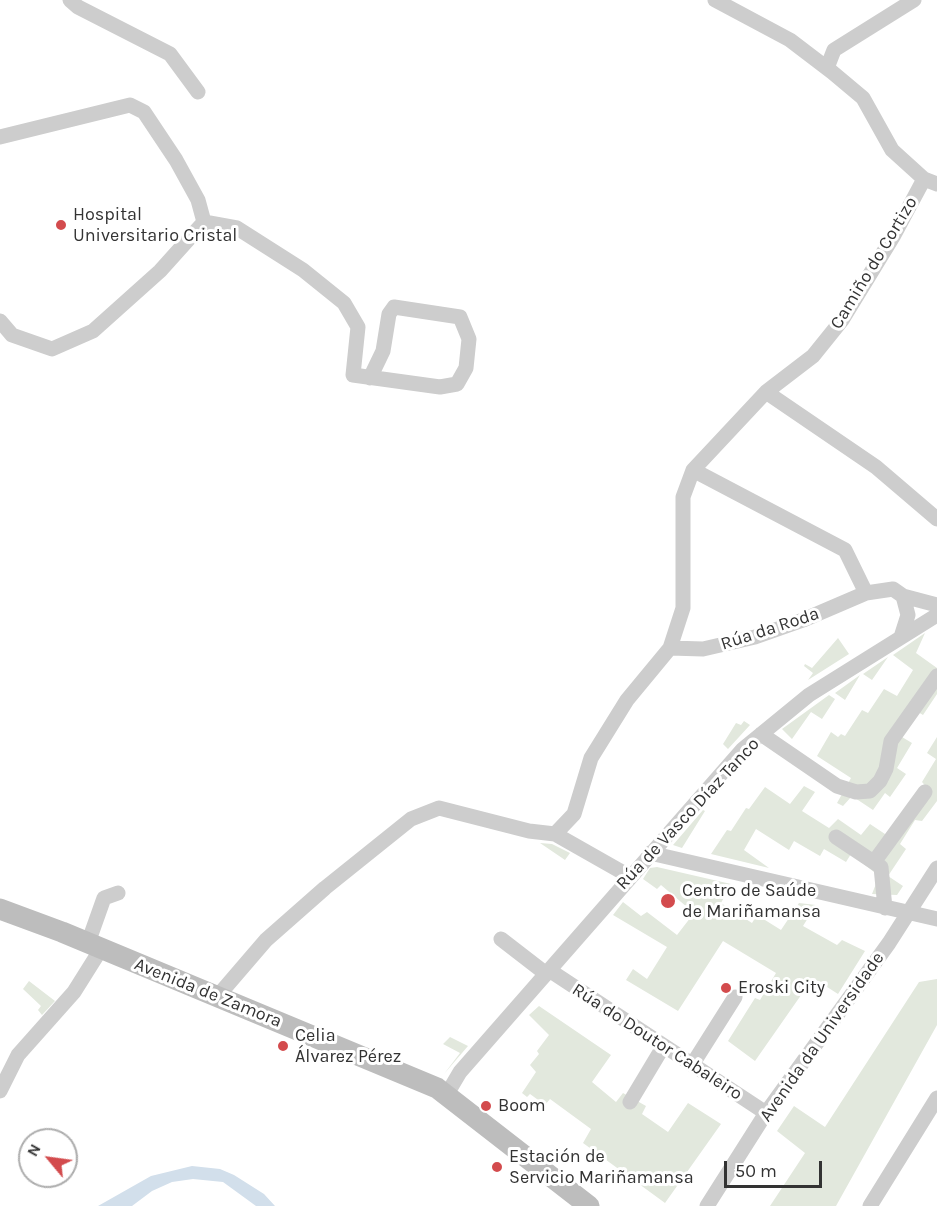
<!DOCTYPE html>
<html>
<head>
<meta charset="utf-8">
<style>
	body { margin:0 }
	#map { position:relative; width:937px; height:1206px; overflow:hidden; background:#fff; font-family:Karla,sans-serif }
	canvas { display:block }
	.north { position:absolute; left:18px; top:1128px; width:60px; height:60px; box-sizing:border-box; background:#fff; border:2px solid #adadad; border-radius:50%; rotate:299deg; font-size:16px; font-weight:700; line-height:24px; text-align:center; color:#333 }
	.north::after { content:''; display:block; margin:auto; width:21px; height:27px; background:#d34b4d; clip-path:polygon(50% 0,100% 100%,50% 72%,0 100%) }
	.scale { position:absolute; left:724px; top:1161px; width:98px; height:27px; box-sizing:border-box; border:3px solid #333; border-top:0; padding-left:8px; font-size:18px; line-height:21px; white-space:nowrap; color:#333; -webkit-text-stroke:4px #fff; paint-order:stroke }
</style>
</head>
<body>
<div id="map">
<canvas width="937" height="1206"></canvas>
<div class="north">N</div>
<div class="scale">50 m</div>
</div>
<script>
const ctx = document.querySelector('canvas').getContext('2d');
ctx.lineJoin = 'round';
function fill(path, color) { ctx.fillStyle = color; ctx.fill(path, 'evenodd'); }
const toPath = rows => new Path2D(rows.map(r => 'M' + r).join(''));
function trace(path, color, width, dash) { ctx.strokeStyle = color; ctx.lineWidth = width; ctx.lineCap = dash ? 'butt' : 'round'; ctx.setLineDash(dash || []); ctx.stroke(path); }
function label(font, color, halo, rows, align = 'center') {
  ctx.font = font + ' Karla,sans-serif'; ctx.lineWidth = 6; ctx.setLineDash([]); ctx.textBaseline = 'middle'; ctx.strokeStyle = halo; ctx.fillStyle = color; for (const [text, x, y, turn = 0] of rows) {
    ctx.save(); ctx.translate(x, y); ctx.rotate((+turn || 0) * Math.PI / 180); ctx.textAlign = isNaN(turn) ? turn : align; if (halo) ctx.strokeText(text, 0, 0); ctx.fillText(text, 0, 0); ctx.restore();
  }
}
fill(toPath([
	[925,633,916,653,937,668,937,694,923,715,918,712,902,737,912,743,897,768,906,774,890,797,885,793,873,810,852,796,843,806,837,803,851,778,817,756,831,732,838,737,841,734,845,736,862,710,868,713,884,689,897,696,913,670,893,655],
	[838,638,849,654,808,680,813,673,804,666,805,664,812,668],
	[888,657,872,680,863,674],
	[860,675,845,700,835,693],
	[829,695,835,699,822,719,811,712,792,739,782,729],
	[744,721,750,725,728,749,723,744,736,723,741,725],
	[937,737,937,801,922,821,915,820,900,844,906,849,888,876,903,886,897,895,872,894,879,876,851,854,846,862,824,849,820,856,794,841,789,850,756,829,744,850,769,868,711,854,727,830,731,831,746,808,749,809,765,787,790,804,804,786,815,792,802,811,829,828,838,819,861,835,870,824,888,836,929,790,922,782,936,759,927,753],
	[703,810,705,811,682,848,673,845],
	[540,843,552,844,570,853,565,860],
	[657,867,731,884,721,903,752,923,757,915,781,930,799,903,816,905,803,926,837,945,842,940,865,951,838,994,813,978,755,1061,728,1041,755,998,760,1000,776,973,723,941,678,1011,626,980,633,969,647,979,667,947,613,915,623,902,641,916,647,912,677,935,694,913,661,885,657,889,643,879,650,868],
	[937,979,937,1025,836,1206,770,1206,805,1153,777,1131,794,1106,825,1127,919,982],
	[29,981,55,1001,42,1015,38,1010,41,1006,23,989],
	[539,1006,611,1055,592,1082,616,1102,623,1093,646,1106,642,1114,668,1132,688,1103,721,1124,665,1203,583,1143,591,1129,550,1099,545,1105,530,1094,527,1097,522,1093,536,1072,530,1065,539,1054,537,1051,549,1035,529,1015],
	[450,1037,468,1046,444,1074,460,1053,443,1044]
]), '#e2e8dd');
fill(toPath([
	[192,1166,220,1169,234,1175,264,1194,275,1206,256,1206,223,1182,193,1179,172,1182,152,1191,132,1206,98,1206,151,1176]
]), '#d2dfeb');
trace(toPath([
	[70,0,78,7,170,54,198,92],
	[715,0,790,40,832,72,863,98,892,150,924,179,937,184],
	[827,68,834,50,914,0],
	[0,137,130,105,144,112,176,160,198,200,204,222],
	[204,222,237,228,303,270,344,303,358,327,353,375,440,387,457,384,466,368,469,339,460,317,394,307,389,314,383,351,370,378],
	[0,321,12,335,52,349,93,331,160,271,204,222],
	[766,392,876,467,937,519],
	[693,470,845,550,866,593],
	[901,637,908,615,903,596],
	[670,648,703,649,755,637,803,620,866,593,893,589,903,596,937,605],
	[761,734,837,786,856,792,870,791,880,781,886,769,891,741,937,676],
	[555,834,574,814,591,758,627,700,670,648,683,608,683,497,693,470,766,392,813,356,842,320,894,235,924,179],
	[836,837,881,867,885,908],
	[650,853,937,919],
	[874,862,925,792],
	[501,939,545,973],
	[88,943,104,898,118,893],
	[549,970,766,1113],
	[217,997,266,940,325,888,411,819,439,808,529,831,555,834,629,876],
	[692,1065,735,997],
	[0,1091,18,1055,74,992,101,949],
	[447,1094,460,1072,743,749,809,695,937,615],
	[630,1102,663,1047],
	[707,1206,766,1113,889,943,937,868],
	[870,1206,937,1098]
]), '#cdcdcd', 15);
trace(toPath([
	[0,909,62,932,437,1088,589,1206]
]), '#bdbdbd', 21);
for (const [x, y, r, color] of [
	[61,225,6,"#d34b4d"],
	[668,901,8,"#d34b4d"],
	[726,988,6,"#d34b4d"],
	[283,1046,6,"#d34b4d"],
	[486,1106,6,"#d34b4d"],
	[497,1167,6,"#d34b4d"]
]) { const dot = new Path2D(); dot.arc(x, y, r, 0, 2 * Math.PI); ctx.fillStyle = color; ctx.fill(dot); trace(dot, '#fff', 2); }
label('18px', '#333', '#fff', [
	["Hospital",73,215],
	["Universitario Cristal",73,236],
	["Centro de Saúde",682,891],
	["de Mariñamansa",682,912],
	["Eroski City",738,988],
	["Celia",295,1036],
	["Álvarez Pérez",295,1057],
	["Boom",498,1106],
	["Estación de",509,1157],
	["Servicio Mariñamansa",509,1178]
], 'left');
label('18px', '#333', '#fff', [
	["Camiño do Cortizo",874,263,-59],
	["Rúa da Roda",770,629,-18],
	["Rúa de Vasco Díaz Tanco",688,814,-47],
	["Avenida de Zamora",208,993,22],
	["Avenida da Universidade",822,1037,-55],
	["Rúa do Doutor Cabaleiro",657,1042,33]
]);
</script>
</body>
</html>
